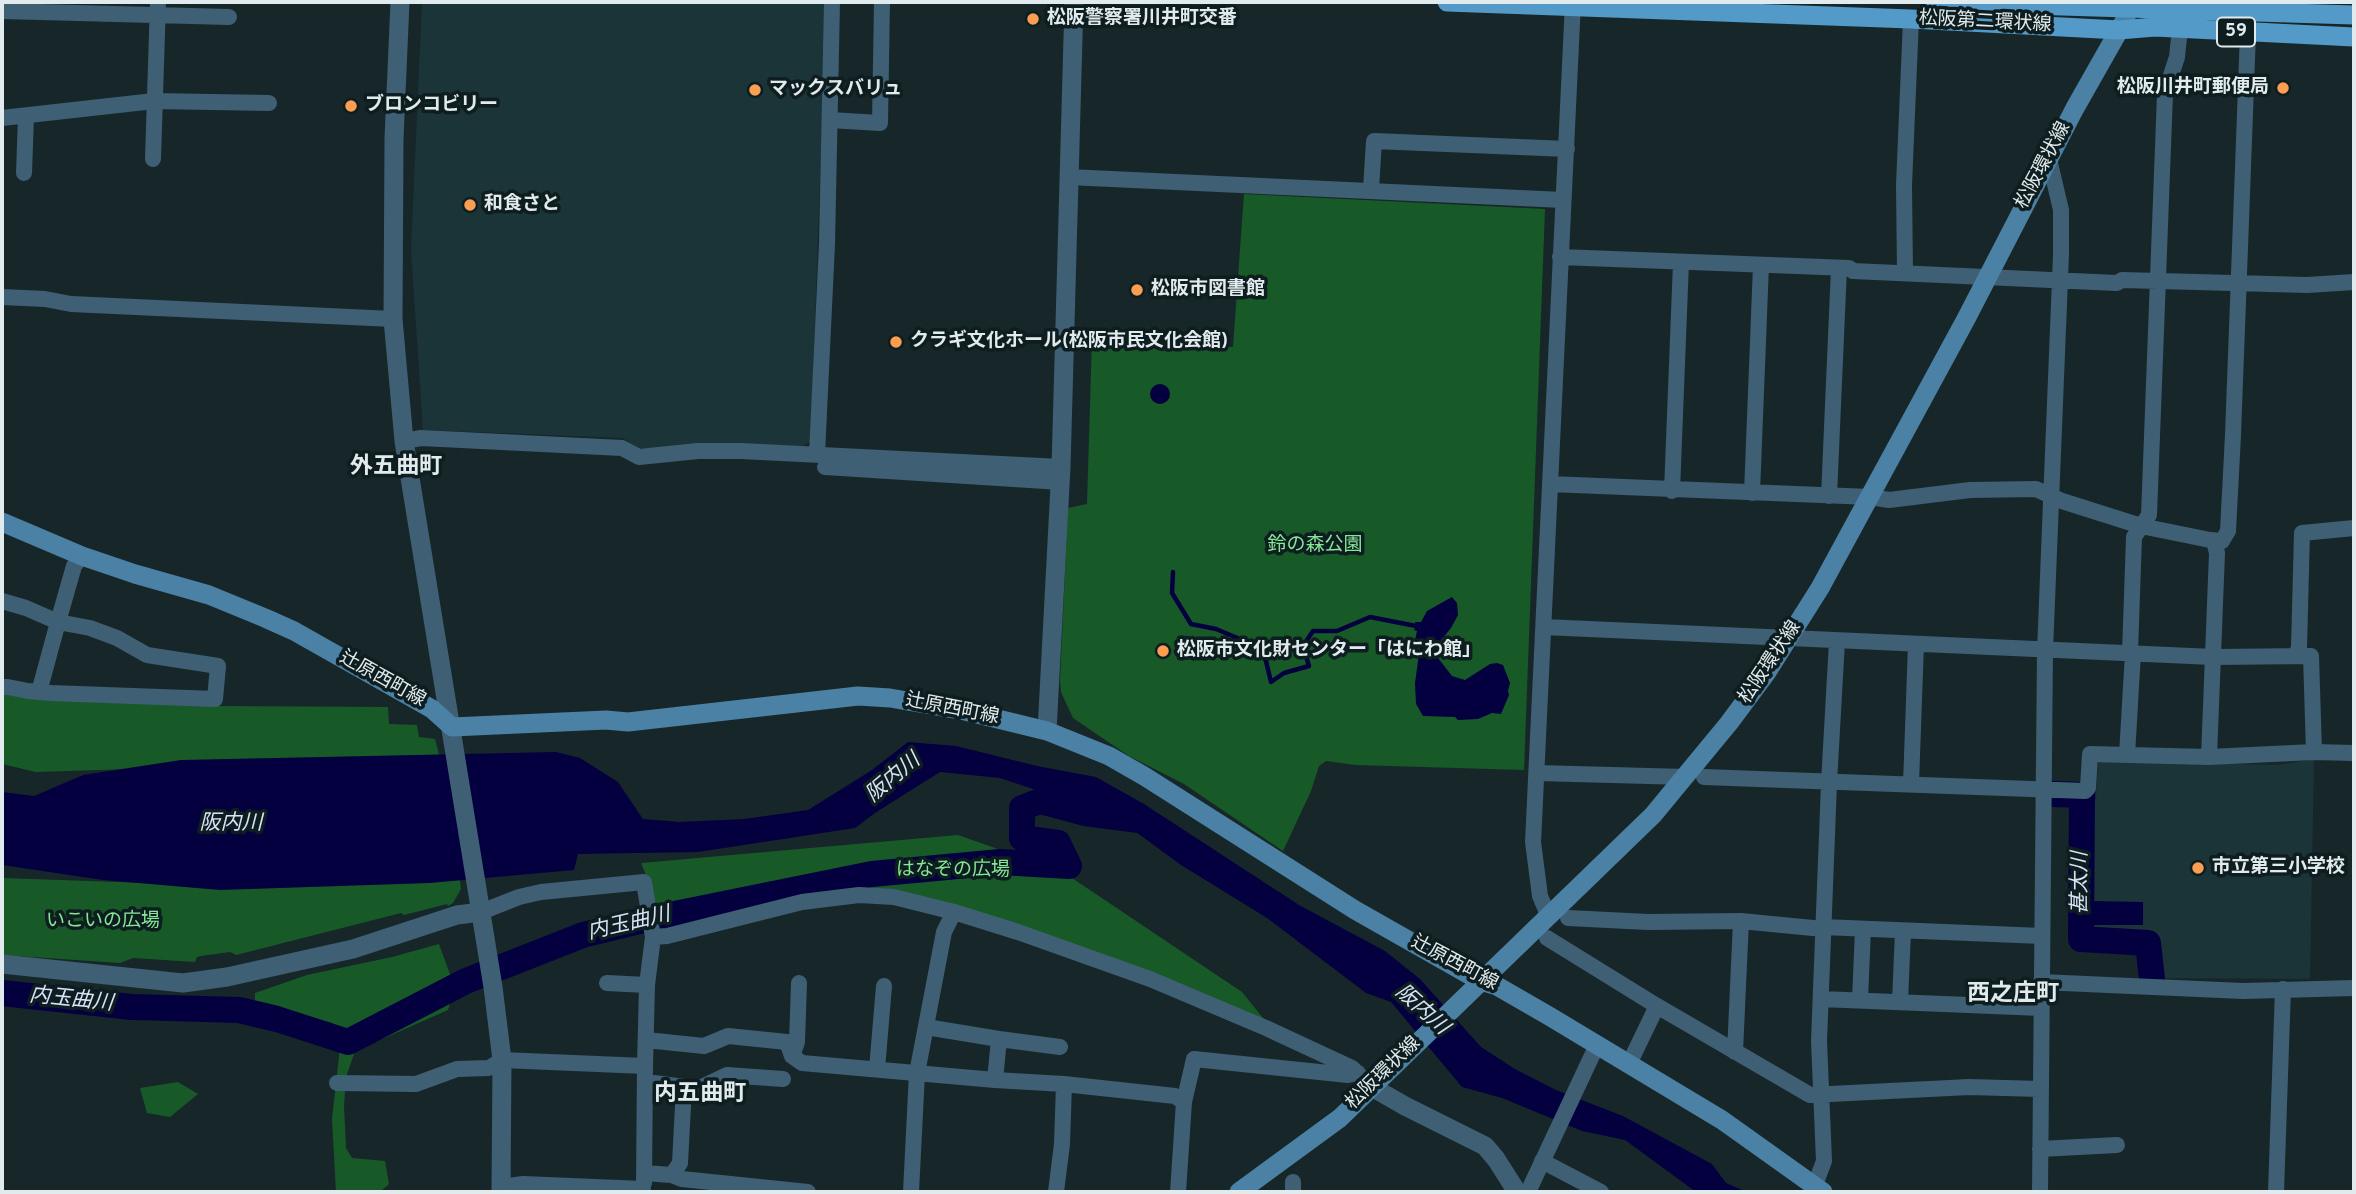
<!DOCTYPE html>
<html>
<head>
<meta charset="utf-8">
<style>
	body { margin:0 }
	#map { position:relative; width:2356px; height:1194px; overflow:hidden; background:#172729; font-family:Overpass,sans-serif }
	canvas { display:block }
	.frame { position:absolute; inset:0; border:4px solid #e1eaec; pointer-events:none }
</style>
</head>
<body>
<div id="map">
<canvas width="2356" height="1194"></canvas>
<div class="frame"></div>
</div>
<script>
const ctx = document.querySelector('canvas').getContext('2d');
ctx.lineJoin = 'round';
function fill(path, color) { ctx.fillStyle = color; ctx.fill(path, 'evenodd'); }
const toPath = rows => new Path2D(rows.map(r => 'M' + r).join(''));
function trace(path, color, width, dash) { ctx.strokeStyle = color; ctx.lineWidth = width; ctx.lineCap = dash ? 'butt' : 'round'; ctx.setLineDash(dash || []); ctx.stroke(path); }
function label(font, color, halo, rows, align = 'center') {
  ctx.font = font + ' Overpass,"Noto Sans JP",sans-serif'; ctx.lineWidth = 7; ctx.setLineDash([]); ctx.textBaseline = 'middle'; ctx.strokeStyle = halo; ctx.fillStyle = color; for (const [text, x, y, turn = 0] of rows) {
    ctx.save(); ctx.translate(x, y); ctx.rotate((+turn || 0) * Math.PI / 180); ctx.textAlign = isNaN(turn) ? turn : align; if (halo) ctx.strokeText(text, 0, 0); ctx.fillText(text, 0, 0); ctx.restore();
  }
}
fill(toPath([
	[422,2,826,2,811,441,801,447,662,449,637,448,623,438,423,430,411,250],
	[2314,759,2310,979,2156,978,2153,939,2085,936,2084,798,2096,799,2098,760,2278,765]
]), '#1b3438');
fill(toPath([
	[1244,194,1545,209,1524,770,1356,765,1326,761,1319,766,1311,791,1283,851,1184,784,1129,756,1073,718,1061,692,1060,680,1068,508,1087,504,1092,339,1233,347],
	[2,693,220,706,388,707,389,724,417,725,419,737,435,739,440,759,36,772,2,764],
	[958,835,1063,872,1242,992,1267,1023,896,893,662,928,657,925,648,880,641,863],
	[459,875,461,889,453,903,448,906,447,904,404,915,401,913,236,955,230,952,201,956,197,957,195,962,133,958,120,963,2,955,2,878,233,886],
	[439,944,451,977,473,975,476,987,453,994,448,1010,355,1051,346,1077,344,1106,346,1148,352,1158,385,1161,389,1184,380,1192,336,1192,332,1119,341,1039,332,1023,255,1001,255,993,307,975,392,957],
	[178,1082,198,1094,170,1117,147,1113,140,1088]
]), '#175a28');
fill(toPath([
	'1150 394a10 10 0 1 1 20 0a10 10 0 1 1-20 0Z',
	[1452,597,1457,603,1458,615,1451,628,1437,645,1438,658,1452,676,1465,680,1490,664,1497,663,1503,665,1510,683,1508,691,1509,695,1501,714,1492,713,1478,719,1458,720,1455,717,1423,716,1416,704,1415,683,1420,646,1415,640,1417,631,1414,630,1416,626,1415,622,1421,622,1427,611],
	[908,742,956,746,1037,766,1096,777,1144,804,1299,905,1385,951,1420,979,1481,1047,1515,1069,1556,1090,1623,1116,1712,1164,1726,1183,1747,1192,1696,1192,1625,1140,1582,1131,1502,1098,1462,1087,1391,1002,1366,993,1267,918,1181,865,1129,827,1081,805,1000,778,940,772,875,813,855,828,698,852,578,854,574,870,430,883,220,890,103,880,2,865,2,792,34,796,83,775,181,760,556,752,580,758,618,782,643,819,680,822,744,819,808,810,872,770],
	[2092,901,2143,902,2143,925,2092,925]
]), '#04003f');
trace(toPath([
	[1173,572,1172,593,1191,624,1216,629,1254,645,1266,661,1271,682,1284,673,1309,666,1303,646,1313,631,1337,631,1370,617,1416,626]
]), '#04003f', 4.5);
trace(toPath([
	[2053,794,2082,795,2081,939,2148,943,2152,979],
	[2,993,132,1007,239,1010,277,1019,348,1042,466,981,583,935,640,921,872,874,1000,862,1069,866,1058,843,1022,838,1022,808,1040,801,1085,813,1139,820]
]), '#04003f', 26);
trace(toPath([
	[2,11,229,17],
	[2,118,154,101,269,103],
	[830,120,880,123,882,2],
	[153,159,158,2],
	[24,173,26,116],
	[1068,177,1563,200],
	[1371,189,1374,141,1567,149],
	[1560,257,1849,268,1853,271,2117,283,2122,280,2307,285,2354,282],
	[1905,273,1904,185,1911,19],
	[2,297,45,299,71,304,393,319],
	[404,441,421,438,622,448,639,457,698,451,741,451,1061,467],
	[817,454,827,244,832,2],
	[825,467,1061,482],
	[1550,484,1870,497,1889,500,1970,490,2036,489,2062,501,2141,526,2210,540,2222,541,2228,531,2233,435,2248,33],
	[1672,491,1681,262],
	[1752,493,1761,265],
	[1829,496,1839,268],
	[2,601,26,608,58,622,74,566,82,556],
	[1544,627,2213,657,2311,656,2314,752],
	[2130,653,2134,537,2149,515,2165,94,2177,57,2180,28],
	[2296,656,2299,647,2302,533,2354,528],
	[2,687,8,687,28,691,39,692,51,693,215,699,218,666,147,655,117,638,90,628,58,622,39,692],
	[2127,755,2133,653],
	[2209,757,2217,553,2214,541],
	[1537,773,1686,777],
	[1704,777,2085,791,2088,788,2090,754,2209,757,2314,752,2354,753],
	[1911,784,1916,644],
	[1548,915,1540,896,1533,842,1573,2],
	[1568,918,1648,922,1741,921,1823,929],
	[1823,927,2042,936],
	[653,937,667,936,802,902,859,895,894,897,954,912,1018,932,1150,979,1266,1028,1352,1068,1370,1086],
	[1547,938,1657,1006,1810,1095,1969,1087,2040,1089],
	[2041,982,2243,991,2354,988],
	[607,983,647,985],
	[1821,999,2041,1008],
	[1860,1000,1863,929],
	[1900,1002,1903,931],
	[999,1039,1060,1047],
	[646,1040,704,1046,728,1036,787,1042,792,1056,802,1063,995,1080,999,1039,926,1027],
	[1735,1052,1741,921],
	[792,1056,797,1042,799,983],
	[1629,1064,1657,1006],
	[877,1069,884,986],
	[995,1080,1064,1084,1175,1096,1184,1102,1194,1059,1348,1075,1358,1073],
	[337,1083,416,1084,457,1069,489,1068,502,1060,645,1066,647,985,653,937,644,882,541,892,519,897,481,912],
	[654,1083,684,1087],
	[2040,1149,2117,1145],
	[1542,1161,1601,1192],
	[644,1173,672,1175,682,1179,808,1192],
	[672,1175,680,1163,684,1087,702,1087,727,1075,783,1079],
	[644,1183,645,1066],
	[1815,1185,1824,1161,1819,1041,1829,783,1837,641],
	[502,1187,523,1184,643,1189],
	[911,1192,917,1073,944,932,954,912],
	[1056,1192,1062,1144,1064,1084],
	[1178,1192,1184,1102],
	[1293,1192,1293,1182],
	[1528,1192,1597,1045],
	[2040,1192,2045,651,2061,254,2061,210,2049,159],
	[2276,1192,2283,989]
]), '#3f5f75', 16);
trace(toPath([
	[400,2,394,139,393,319,404,441,493,987,502,1060,501,1192],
	[1047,731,1061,467,1074,2],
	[2,964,183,983,227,977,353,949,457,915,481,912],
	[1370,1086,1405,1106,1485,1146,1496,1159,1517,1192]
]), '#3f5f75', 19);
trace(toPath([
	[2,522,82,556,135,574,209,595,265,618,294,631,432,709,452,727,606,720,628,722,858,696,890,698,965,711,1047,731,1109,756,1144,776,1355,910,1480,981,1497,986,1549,1016,1722,1120,1823,1192],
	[1239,1192,1340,1118,1653,815,1729,723,1767,672,1820,588,1966,319,2075,108,2126,18]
]), '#4b81a4', 19);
trace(toPath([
	[1447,2,1911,19,2119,30,2155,27,2354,37],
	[1933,2,2354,15]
]), '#539ac8', 19);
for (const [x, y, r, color] of [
	[1033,19,7,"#fb9e52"],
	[2283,88,7,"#fb9e52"],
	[755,90,7,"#fb9e52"],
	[351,106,7,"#fb9e52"],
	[470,205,7,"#fb9e52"],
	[1137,290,7,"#fb9e52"],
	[896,342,7,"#fb9e52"],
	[1163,651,7,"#fb9e52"],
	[2198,868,7,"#fb9e52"]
]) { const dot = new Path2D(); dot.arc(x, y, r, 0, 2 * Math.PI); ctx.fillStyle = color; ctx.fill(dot); trace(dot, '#0e1d1f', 2.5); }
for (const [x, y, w] of [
	[2236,32,38]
]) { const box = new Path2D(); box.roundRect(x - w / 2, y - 14.5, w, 29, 5); ctx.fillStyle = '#0e1d1f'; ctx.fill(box); trace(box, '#e1eaec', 2); }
label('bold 18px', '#e1eaec', null, [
	["59",2236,32]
]);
label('bold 19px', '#e1eaec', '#0e1d1f', [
	["松阪警察署川井町交番",1047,19],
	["松阪川井町郵便局",2269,88,"right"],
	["マックスバリュ",769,90],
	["ブロンコビリー",365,106],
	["和食さと",484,205],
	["松阪市図書館",1151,290],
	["クラギ文化ホール(松阪市民文化会館)",910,342],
	["松阪市文化財センター「はにわ館」",1177,651],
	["市立第三小学校",2212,868]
], 'left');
label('19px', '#e1eaec', '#0e1d1f', [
	["松阪第二環状線",1985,23,3],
	["松阪環状線",2044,166,-62],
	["松阪環状線",1771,663,-56],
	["辻原西町線",382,680,29],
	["辻原西町線",952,710,11],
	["辻原西町線",1454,964,28],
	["松阪環状線",1384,1074,-44]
]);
label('19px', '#86e896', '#0e1d1f', [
	["鈴の森公園",1315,546],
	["はなぞの広場",953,871],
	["いこいの広場",103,922]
]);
label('italic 21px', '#dae2f7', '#0e1d1f', [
	["阪内川",894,779,-40],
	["阪内川",231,825],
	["甚太川",2082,883,-90],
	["内玉曲川",629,925,-13],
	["内玉曲川",71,1001,6],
	["阪内川",1421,1011,42]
]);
label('bold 23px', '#e1eaec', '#0e1d1f', [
	["外五曲町",396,468],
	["西之庄町",2013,995],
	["内五曲町",700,1095]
]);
</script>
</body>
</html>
